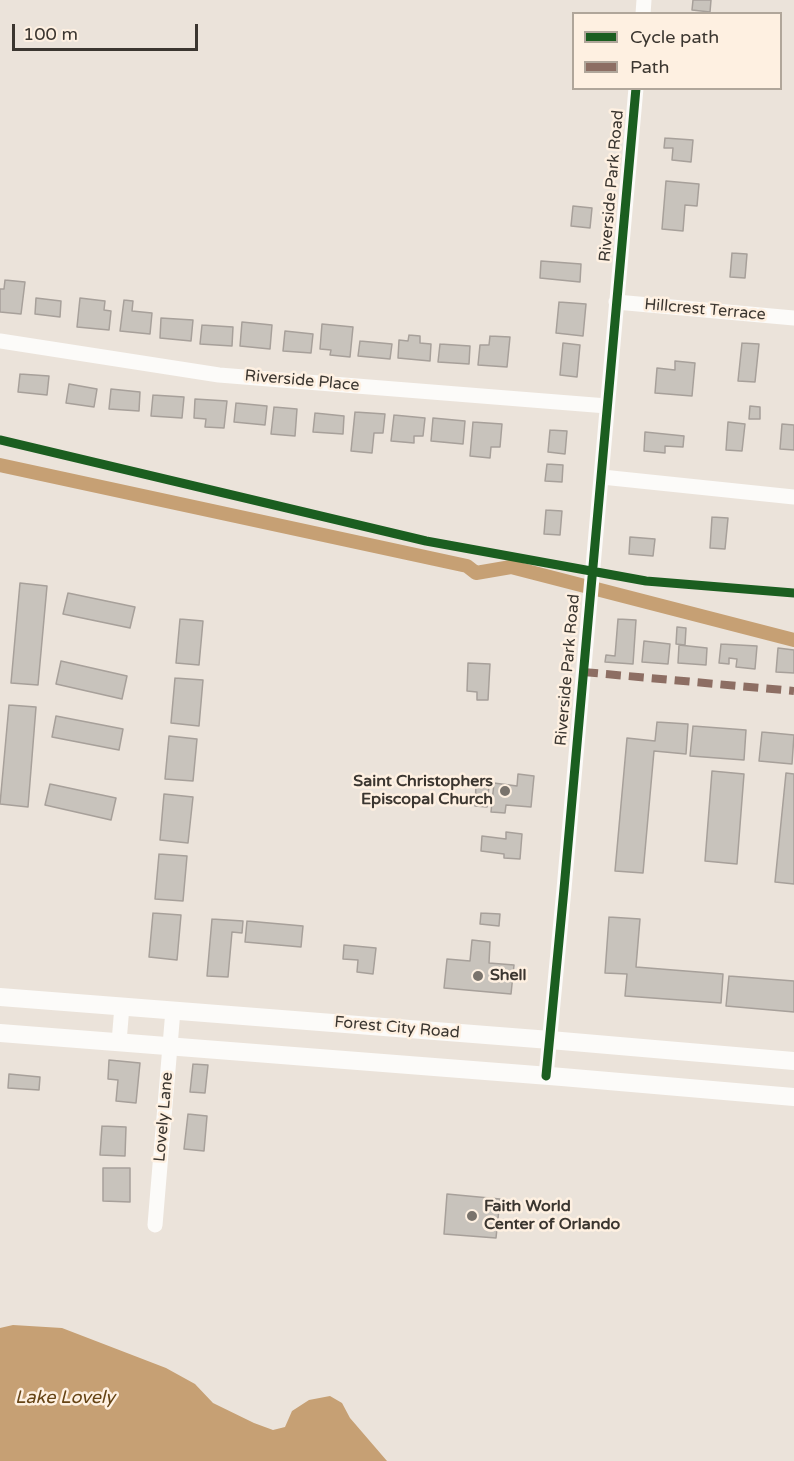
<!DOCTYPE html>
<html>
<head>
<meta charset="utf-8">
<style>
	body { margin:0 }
	#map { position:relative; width:794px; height:1461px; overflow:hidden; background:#ebe3da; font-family:"Varela Round",sans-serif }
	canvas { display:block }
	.legend { position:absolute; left:572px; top:12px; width:210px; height:78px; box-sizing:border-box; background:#fef0e1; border:2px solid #b0a69a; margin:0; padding:8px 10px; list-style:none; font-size:18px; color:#3b3630 }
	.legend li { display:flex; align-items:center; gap:12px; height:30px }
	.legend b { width:30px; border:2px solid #b0a69a }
	.scale { position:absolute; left:12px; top:24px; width:186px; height:27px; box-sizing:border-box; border:3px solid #3b3630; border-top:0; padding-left:8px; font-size:18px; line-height:21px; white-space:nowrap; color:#3b3630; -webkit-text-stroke:4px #fef0e1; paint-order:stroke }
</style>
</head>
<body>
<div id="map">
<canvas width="794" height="1461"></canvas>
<ul class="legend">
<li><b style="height:8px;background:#1b5e20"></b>Cycle path</li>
<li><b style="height:8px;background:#8d6e63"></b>Path</li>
</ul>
<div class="scale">100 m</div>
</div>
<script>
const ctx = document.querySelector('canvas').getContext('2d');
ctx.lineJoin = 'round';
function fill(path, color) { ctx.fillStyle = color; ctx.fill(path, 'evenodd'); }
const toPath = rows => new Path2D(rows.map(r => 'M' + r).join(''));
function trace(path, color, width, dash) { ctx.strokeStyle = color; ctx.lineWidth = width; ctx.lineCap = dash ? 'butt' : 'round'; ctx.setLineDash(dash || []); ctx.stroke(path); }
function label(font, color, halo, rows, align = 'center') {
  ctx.font = font + ' "Varela Round",sans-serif'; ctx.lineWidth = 5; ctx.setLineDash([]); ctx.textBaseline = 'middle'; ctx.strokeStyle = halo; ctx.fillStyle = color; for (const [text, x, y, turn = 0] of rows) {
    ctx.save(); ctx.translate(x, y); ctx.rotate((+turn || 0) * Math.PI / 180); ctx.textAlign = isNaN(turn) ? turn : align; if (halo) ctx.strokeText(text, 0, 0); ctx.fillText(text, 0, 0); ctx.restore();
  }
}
fill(toPath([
	[13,1325,62,1328,166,1368,195,1384,213,1403,254,1423,273,1430,285,1427,292,1411,309,1400,330,1396,342,1403,350,1418,387,1461,0,1461,0,1328]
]), '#c6a074');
trace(toPath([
	[0,465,467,566,476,573,511,567,794,640]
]), '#c6a074', 14);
const building = toPath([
	[693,0,711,0,710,12,692,10,693,0],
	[665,138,693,140,691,162,672,160,673,148,664,148,665,138],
	[666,181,699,184,697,206,685,205,683,231,662,229,666,181],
	[573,206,592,208,590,228,571,226,573,206],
	[732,253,747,254,745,278,730,277,732,253],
	[541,261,581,264,580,282,540,278,541,261],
	[5,280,25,282,21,314,0,312,0,289,4,289,5,280],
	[36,298,61,301,60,317,35,314,36,298],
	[80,298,105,301,104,310,111,311,109,330,77,327,80,298],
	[124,300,133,301,132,311,152,313,150,334,120,331,124,300],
	[559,302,586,304,583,336,556,333,559,302],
	[161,318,193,320,191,341,160,338,161,318],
	[242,322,272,325,270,349,240,346,242,322],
	[322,324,353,327,350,357,330,355,331,350,320,349,322,324],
	[202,325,233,327,232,346,200,344,202,325],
	[285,331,313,334,311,353,283,351,285,331],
	[409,335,420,336,420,343,431,344,430,361,398,358,399,340,408,341,409,335],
	[490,336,510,337,507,367,478,365,480,345,489,345,490,336],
	[360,341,392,344,390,359,358,356,360,341],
	[563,343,580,345,577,377,560,375,563,343],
	[742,343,759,344,755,382,738,381,742,343],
	[440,344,470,346,469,364,438,362,440,344],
	[675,361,695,363,692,396,655,393,657,368,675,370,675,361],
	[20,374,49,376,47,395,18,392,20,374],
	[69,384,97,389,94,407,66,403,69,384],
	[111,389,140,392,139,411,109,409,111,389],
	[153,395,184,397,182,418,151,416,153,395],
	[195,399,227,401,224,428,205,427,206,419,194,418,195,399],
	[236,403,267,406,265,425,234,422,236,403],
	[750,406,760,407,760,419,749,419,750,406],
	[274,407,297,409,295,436,271,434,274,407],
	[355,412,385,414,383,433,374,433,372,453,351,451,355,412],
	[315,413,344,416,343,434,313,432,315,413],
	[394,415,425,418,423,436,414,436,414,443,391,441,394,415],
	[433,418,465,421,463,444,431,441,433,418],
	[473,422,502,424,500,447,491,447,490,458,470,456,473,422],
	[728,422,745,424,742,451,726,450,728,422],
	[782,424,794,425,794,450,780,449,782,424],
	[550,430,567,431,565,454,548,452,550,430],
	[645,432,684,436,683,447,665,446,665,453,644,451,645,432],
	[547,464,563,465,562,482,545,481,547,464],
	[546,510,562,511,560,535,544,534,546,510],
	[712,517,728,518,725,549,710,548,712,517],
	[630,537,655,539,653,556,629,554,630,537],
	[20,583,47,586,38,685,11,683,20,583],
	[68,593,135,607,130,628,63,614,68,593],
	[180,619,203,621,199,665,176,663,180,619],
	[618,619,636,620,633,664,605,662,606,655,615,656,618,619],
	[677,627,686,628,685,645,676,644,677,627],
	[644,641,670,644,668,664,642,662,644,641],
	[721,644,757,646,755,669,736,667,737,659,729,658,729,664,719,663,721,644],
	[679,645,707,648,706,665,678,663,679,645],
	[778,648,794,650,794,673,776,672,778,648],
	[61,661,127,676,122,699,56,684,61,661],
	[468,663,490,664,488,700,477,700,477,692,467,691,468,663],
	[175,678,203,680,199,726,171,723,175,678],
	[9,705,36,707,28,807,0,804,9,705],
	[56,716,123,729,119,750,52,737,56,716],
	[657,722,688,724,686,754,654,751,643,873,615,871,627,738,655,741,657,722],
	[693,726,746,730,744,760,690,756,693,726],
	[762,732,794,735,792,764,759,761,762,732],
	[169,736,197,739,193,781,165,779,169,736],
	[712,771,744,774,737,864,705,861,712,771],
	[786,773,794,774,794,884,775,882,786,773],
	[518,774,534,776,531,807,506,805,505,813,491,812,494,783,517,786,518,774],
	[50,784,116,798,111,820,45,805,50,784],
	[476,785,489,786,487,807,475,806,476,785],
	[164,794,193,797,188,843,160,840,164,794],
	[506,832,522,834,520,859,504,858,504,854,481,851,482,836,506,839,506,832],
	[159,854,187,856,183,901,155,899,159,854],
	[153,913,181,915,177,960,149,957,153,913],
	[481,913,500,914,499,926,480,924,481,913],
	[609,917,640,919,636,967,723,974,721,1003,625,996,627,974,605,973,609,917],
	[212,919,243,921,242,933,232,932,228,977,207,976,212,919],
	[247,921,303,926,301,947,245,942,247,921],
	[472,940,490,942,489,963,514,965,511,994,444,988,447,959,470,961,472,940],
	[344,945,376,948,373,974,357,972,358,960,343,959,344,945],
	[729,976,794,981,794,1012,726,1006,729,976],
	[109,1060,140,1063,136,1103,116,1101,118,1080,108,1079,109,1060],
	[193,1064,208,1065,205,1093,190,1092,193,1064],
	[9,1074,40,1077,39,1090,8,1088,9,1074],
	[188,1114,207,1116,204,1151,184,1149,188,1114],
	[102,1126,126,1127,125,1156,100,1155,102,1126],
	[103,1168,130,1168,130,1202,103,1201,103,1168],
	[447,1194,500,1199,496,1238,444,1234,447,1194]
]);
fill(building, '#c8c3bc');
trace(building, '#a7a09a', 1.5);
trace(toPath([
	[643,14,644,0],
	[616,302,794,318],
	[0,341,219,375,607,406],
	[602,477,794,497],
	[119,1042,122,1006],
	[546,1076,564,889,636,88],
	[155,1225,173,1010]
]), '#fcfbf9', 15);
trace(toPath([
	[0,997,550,1040,794,1061],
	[0,1033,562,1077,794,1097]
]), '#fcfbf9', 18);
trace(toPath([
	[583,672,794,691]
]), '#8d6e63', 8, [15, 8]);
trace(toPath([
	[0,440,426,541,646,581,794,593],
	[546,1076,564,889,636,88]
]), '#1b5e20', 9);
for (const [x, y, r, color] of [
	[505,791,6,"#79736c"],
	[478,976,6,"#79736c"],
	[472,1216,6,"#79736c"]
]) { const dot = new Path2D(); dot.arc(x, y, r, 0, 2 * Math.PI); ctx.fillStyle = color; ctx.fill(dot); trace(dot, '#fef0e1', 2); }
label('16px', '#3b3630', '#fef0e1', [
	["Riverside Park Road",612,186,-85],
	["Hillcrest Terrace",705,310,5],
	["Riverside Place",302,381,5],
	["Riverside Park Road",568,670,-85],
	["Forest City Road",397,1028,5],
	["Lovely Lane",164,1117,-85]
]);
label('bold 16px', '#3b3630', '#fef0e1', [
	["Saint Christophers",493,782,"right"],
	["Episcopal Church",493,800,"right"],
	["Shell",490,976],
	["Faith World",484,1207],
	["Center of Orlando",484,1225]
], 'left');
label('italic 18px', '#664415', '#fef0e1', [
	["Lake Lovely",65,1398]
]);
</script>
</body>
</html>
